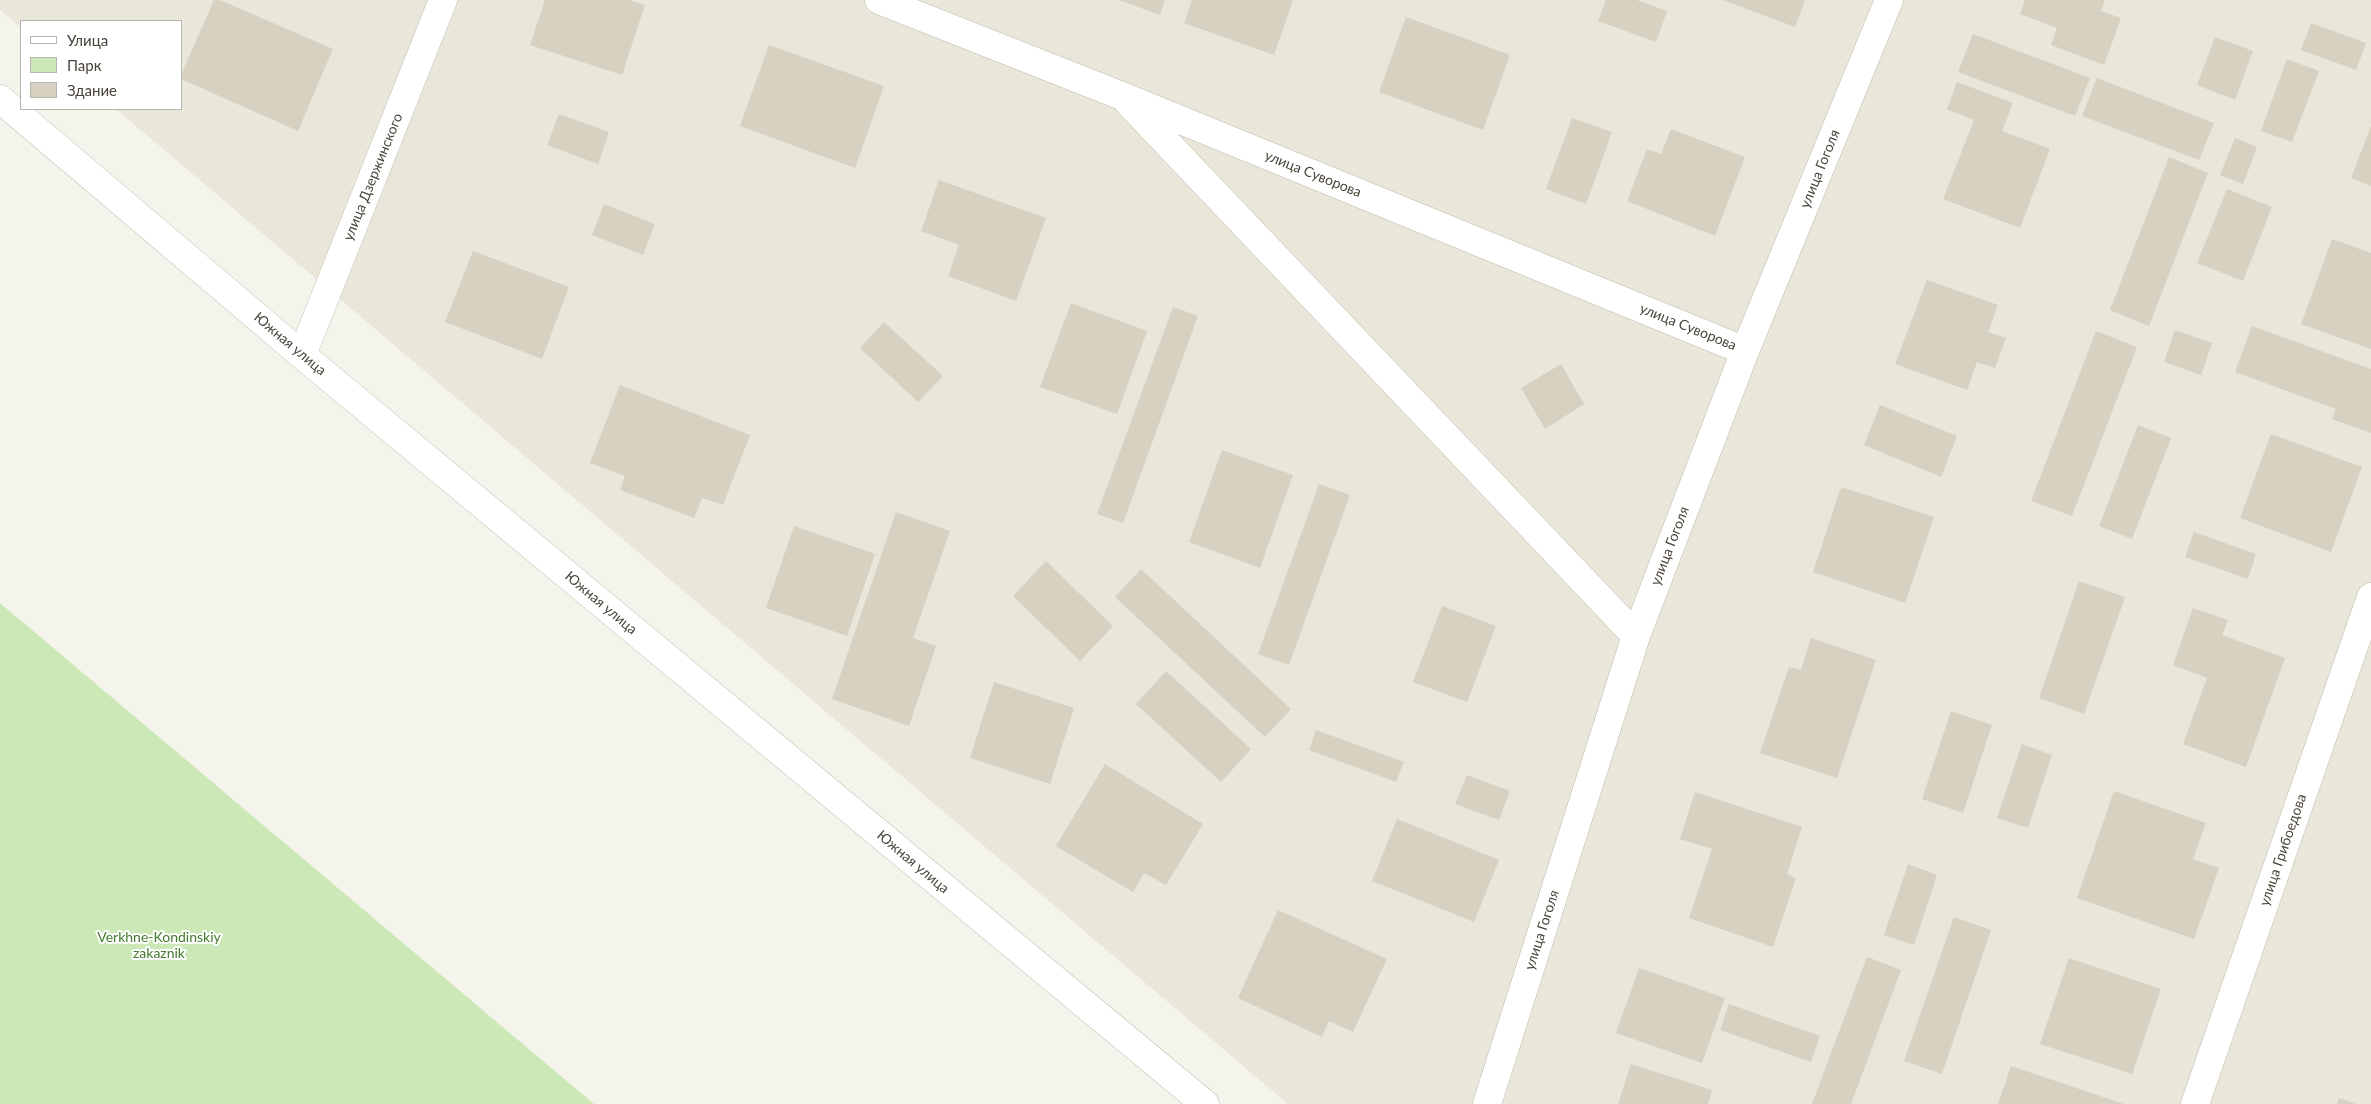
<!DOCTYPE html>
<html>
<head>
<meta charset="utf-8">
<style>
	body { margin:0 }
	#map { position:relative; width:2371px; height:1104px; overflow:hidden; background:#f5f4ec; font-family:Lato,sans-serif }
	canvas { display:block }
	.legend { position:absolute; left:20px; top:20px; width:162px; height:90px; box-sizing:border-box; background:#fff; border:1px solid #b7b5b0; margin:0; padding:6px 9px; list-style:none; font-size:15px; color:#4a4539 }
	.legend li { display:flex; align-items:center; gap:10px; height:25px }
	.legend b { width:25px; border:1px solid #b7b5b0 }
</style>
</head>
<body>
<div id="map">
<canvas width="2371" height="1104"></canvas>
<ul class="legend">
<li><b style="height:6px;background:#fff"></b>Улица</li>
<li><b style="height:14px;background:#cce8b6"></b>Парк</li>
<li><b style="height:14px;background:#d7d1c1"></b>Здание</li>
</ul>
</div>
<script>
const ctx = document.querySelector('canvas').getContext('2d');
ctx.lineJoin = 'round';
function fill(path, color) { ctx.fillStyle = color; ctx.fill(path, 'evenodd'); }
const toPath = rows => new Path2D(rows.map(r => 'M' + r).join(''));
function trace(path, color, width, dash) { ctx.strokeStyle = color; ctx.lineWidth = width; ctx.lineCap = dash ? 'butt' : 'round'; ctx.setLineDash(dash || []); ctx.stroke(path); }
function label(font, color, halo, rows, align = 'center') {
  ctx.font = font + ' Lato,sans-serif'; ctx.lineWidth = 4; ctx.setLineDash([]); ctx.textBaseline = 'middle'; ctx.strokeStyle = halo; ctx.fillStyle = color; for (const [text, x, y, turn = 0] of rows) {
    ctx.save(); ctx.translate(x, y); ctx.rotate((+turn || 0) * Math.PI / 180); ctx.textAlign = isNaN(turn) ? turn : align; if (halo) ctx.strokeText(text, 0, 0); ctx.fillText(text, 0, 0); ctx.restore();
  }
}
fill(toPath([
	[0,0,2371,0,2371,1104,1288,1104,116,109,181,109,181,21,21,21,21,28,0,10]
]), '#e9e6da');
fill(toPath([
	[0,603,594,1104,0,1104]
]), '#cce8b6');
fill(toPath([
	[214,0,220,0,333,49,298,131,181,79,181,75],
	[545,0,629,0,645,5,622,75,530,45],
	[1119,0,1165,0,1160,15],
	[1192,0,1293,0,1274,55,1184,23],
	[1606,0,1637,0,1667,11,1656,42,1598,21],
	[1723,0,1805,0,1795,27],
	[2025,0,2105,0,2101,11,2121,18,2104,65,2051,45,2057,28,2020,14],
	[1406,17,1510,55,1483,130,1379,92],
	[2311,23,2366,43,2356,70,2301,50],
	[1973,34,2090,78,2075,116,1958,72],
	[2215,37,2253,51,2235,100,2197,85],
	[769,45,884,86,855,168,740,126],
	[2287,59,2319,71,2292,142,2261,131],
	[2097,78,2214,123,2199,160,2082,116],
	[1957,82,2013,103,2002,131,2050,149,2020,228,1943,199,1974,120,1947,109],
	[559,114,609,132,598,164,547,145],
	[1572,118,1612,132,1586,204,1546,189],
	[2371,126,2371,186,2351,178],
	[1671,129,1745,157,1715,236,1627,201,1647,149,1661,154],
	[2235,138,2257,147,2243,184,2220,175],
	[2169,157,2208,173,2149,326,2110,310],
	[939,180,1046,218,1016,301,948,276,959,245,921,231],
	[2227,189,2272,207,2243,281,2197,263],
	[604,204,655,224,643,255,592,235],
	[2332,239,2371,253,2371,349,2301,324],
	[473,251,569,287,542,359,445,322],
	[1927,280,1998,305,1988,332,2006,338,1995,368,1977,362,1967,390,1895,364],
	[1071,303,1147,331,1117,414,1040,387],
	[1173,307,1198,316,1123,523,1097,514],
	[884,322,943,376,918,402,860,348],
	[2252,326,2371,369,2371,433,2332,419,2336,409,2235,372],
	[2175,330,2212,343,2201,375,2164,362],
	[2096,331,2137,347,2072,516,2031,501],
	[1561,364,1584,404,1545,429,1521,388],
	[620,385,750,435,723,505,702,498,694,518,620,490,625,476,590,463],
	[1880,405,1957,436,1941,477,1864,445],
	[2138,425,2171,438,2132,539,2099,526],
	[2271,434,2362,467,2331,552,2240,518],
	[1222,450,1293,475,1260,568,1189,542],
	[1319,484,1350,495,1289,665,1258,654],
	[1841,487,1934,517,1905,603,1813,572],
	[896,512,950,531,913,638,936,646,909,726,832,699],
	[794,526,875,554,847,636,766,608],
	[2194,532,2256,554,2248,579,2185,557],
	[1046,561,1113,626,1080,661,1013,596],
	[1141,569,1291,709,1265,737,1115,597],
	[2079,581,2125,597,2084,714,2039,698],
	[1442,606,1496,626,1467,702,1413,682],
	[2193,608,2228,620,2222,635,2285,658,2246,767,2183,744,2207,678,2173,665],
	[1811,638,1876,660,1837,778,1760,753,1789,667,1801,670],
	[1166,671,1251,749,1221,782,1136,704],
	[994,682,1074,708,1050,784,970,758],
	[1951,711,1992,725,1963,813,1922,799],
	[1316,730,1404,762,1396,782,1309,750],
	[2022,744,2052,755,2028,828,1997,818],
	[1105,764,1203,824,1166,885,1144,873,1133,892,1056,846],
	[1467,775,1510,791,1499,820,1455,804],
	[2114,791,2206,823,2193,859,2219,868,2194,939,2077,898],
	[1695,792,1802,827,1787,874,1796,878,1773,947,1689,918,1712,849,1680,839],
	[1397,819,1499,860,1474,922,1372,881],
	[1908,864,1937,875,1914,945,1884,935],
	[1278,910,1387,959,1353,1032,1329,1021,1322,1037,1238,998],
	[1954,917,1991,930,1942,1074,1904,1061],
	[1867,957,1901,970,1851,1104,1812,1104],
	[2069,958,2161,989,2132,1074,2040,1044],
	[1639,968,1725,998,1702,1063,1616,1033],
	[1729,1004,1820,1036,1811,1062,1720,1030],
	[1631,1064,1712,1090,1708,1104,1618,1104],
	[2011,1066,2124,1104,1998,1104],
	[2339,1098,2356,1104,2337,1104]
]), '#d7d1c1');
const minor = toPath([
	[879,0,1122,96,1745,351],
	[0,99,302,355,1205,1104],
	[1129,103,1636,636],
	[302,355,443,0],
	[1487,1104,1636,636,1745,351,1889,0],
	[2195,1104,2371,597]
]);
trace(minor, '#c1bcae', 29);
trace(minor, '#fff', 28);
label('14px', '#4a4539', '#fff', [
	["улица Гоголя",1820,169,-68],
	["улица Суворова",1313,174,22],
	["улица Дзержинского",373,177,-68],
	["улица Суворова",1688,327,22],
	["Южная улица",290,344,40],
	["улица Гоголя",1670,546,-69],
	["Южная улица",601,603,40],
	["улица Грибоедова",2283,850,-71],
	["Южная улица",913,862,40],
	["улица Гоголя",1542,930,-72]
]);
label('14px', '#427c2c', '#fff', [
	["Verkhne-Kondinskiy",159,937],
	["zakaznik",159,953]
]);
</script>
</body>
</html>
